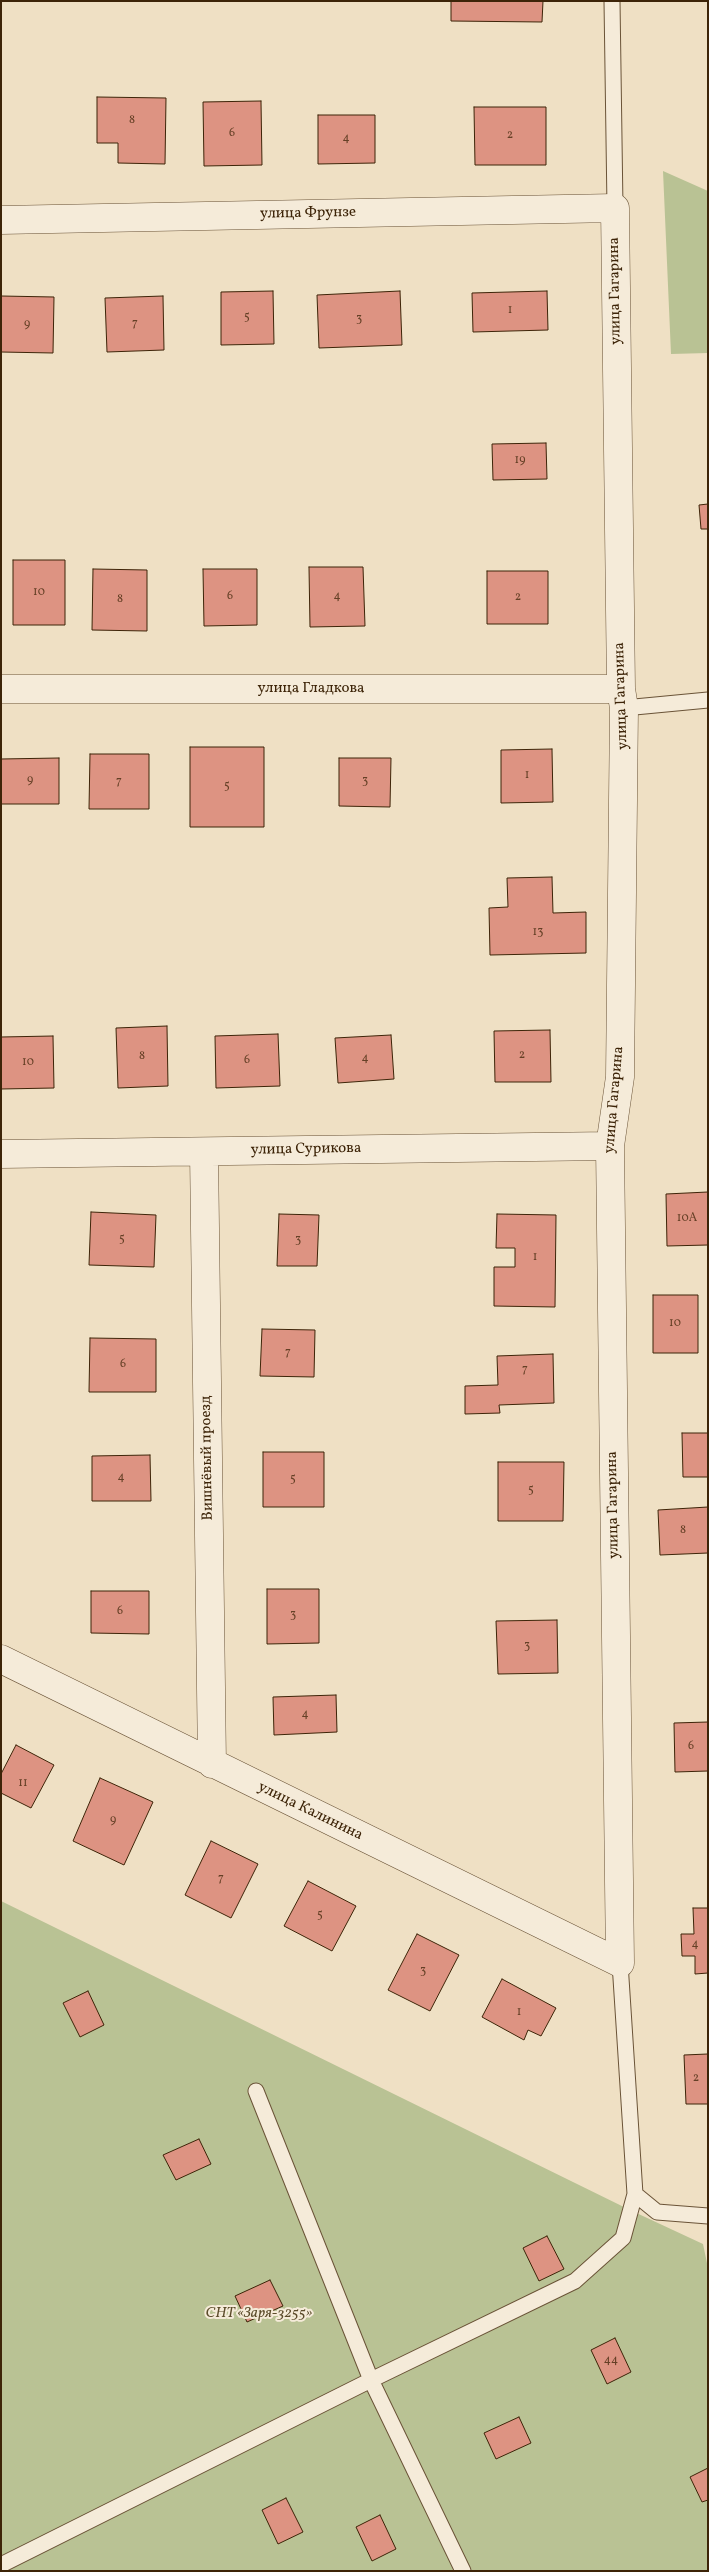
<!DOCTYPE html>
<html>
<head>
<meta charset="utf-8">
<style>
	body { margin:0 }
	#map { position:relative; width:709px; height:2572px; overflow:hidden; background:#efe0c4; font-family:Vollkorn,serif }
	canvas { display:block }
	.frame { position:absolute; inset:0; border:2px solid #3d2408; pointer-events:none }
</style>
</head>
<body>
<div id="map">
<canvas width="709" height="2572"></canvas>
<div class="frame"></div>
</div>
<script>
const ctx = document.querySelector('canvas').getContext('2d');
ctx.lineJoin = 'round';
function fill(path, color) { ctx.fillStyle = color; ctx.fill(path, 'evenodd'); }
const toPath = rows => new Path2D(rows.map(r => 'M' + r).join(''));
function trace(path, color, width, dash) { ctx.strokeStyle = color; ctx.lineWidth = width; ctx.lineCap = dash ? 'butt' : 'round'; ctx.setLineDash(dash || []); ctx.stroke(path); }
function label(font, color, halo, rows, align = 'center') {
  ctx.font = font + ' Vollkorn,serif'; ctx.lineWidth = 4; ctx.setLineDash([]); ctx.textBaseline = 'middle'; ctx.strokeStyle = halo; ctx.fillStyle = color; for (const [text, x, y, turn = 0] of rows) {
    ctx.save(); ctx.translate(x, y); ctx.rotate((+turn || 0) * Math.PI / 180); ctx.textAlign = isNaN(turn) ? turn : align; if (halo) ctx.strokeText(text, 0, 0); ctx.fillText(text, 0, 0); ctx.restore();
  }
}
fill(toPath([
	[663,171,708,191,708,353,671,354],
	[1,1901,630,2210,703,2244,708,2268,708,2571,1,2571]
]), '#b9c294');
const building = toPath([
	[451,1,543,1,542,22,451,21,451,1],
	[97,97,166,98,165,164,118,163,118,143,97,143,97,97],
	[261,101,262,165,204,166,203,102,261,101],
	[474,107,546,107,546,165,475,165,474,107],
	[318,115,375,115,375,163,318,164,318,115],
	[273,291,274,344,221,345,221,292,273,291],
	[400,291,402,345,319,348,317,295,400,291],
	[547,291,548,330,473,332,472,293,547,291],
	[1,296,54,297,53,353,1,352,1,296],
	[163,296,164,350,107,352,105,298,163,296],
	[546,443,547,479,493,480,492,444,546,443],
	[708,504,708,529,701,529,699,505,708,504],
	[13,560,65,560,65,625,13,625,13,560],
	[309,567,363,567,365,626,310,627,309,567],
	[93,569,147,570,147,631,92,630,93,569],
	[203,569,257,569,257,625,204,626,203,569],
	[487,571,548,571,548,624,487,624,487,571],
	[190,747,264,747,264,827,190,827,190,747],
	[552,749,553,802,501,803,501,750,552,749],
	[90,754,149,754,149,809,89,809,90,754],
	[59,758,59,804,1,804,1,759,59,758],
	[339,758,391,758,390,807,339,806,339,758],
	[552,877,553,913,586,912,586,953,490,955,489,908,508,907,507,878,552,877],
	[167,1026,168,1086,118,1088,116,1028,167,1026],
	[550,1030,551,1082,495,1082,494,1031,550,1030],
	[278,1034,280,1086,216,1088,215,1036,278,1034],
	[391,1035,394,1079,338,1083,335,1038,391,1035],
	[53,1036,54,1088,1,1089,1,1037,53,1036],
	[708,1192,708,1245,667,1246,666,1194,708,1192],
	[91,1212,156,1215,154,1267,89,1265,91,1212],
	[279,1214,319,1215,317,1266,277,1266,279,1214],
	[497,1214,556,1215,555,1307,494,1306,494,1267,515,1267,515,1248,496,1248,497,1214],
	[653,1295,698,1295,698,1353,653,1353,653,1295],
	[262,1329,315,1330,314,1377,260,1376,262,1329],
	[90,1338,156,1339,156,1392,89,1392,90,1338],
	[553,1354,554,1403,499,1405,500,1413,465,1414,465,1386,498,1385,497,1356,553,1354],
	[682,1433,708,1433,708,1477,683,1477,682,1433],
	[263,1452,324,1452,324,1507,263,1507,263,1452],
	[150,1455,151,1501,92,1501,92,1456,150,1455],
	[498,1462,564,1462,563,1521,498,1521,498,1462],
	[708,1507,708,1553,660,1555,658,1510,708,1507],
	[267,1589,319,1589,319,1643,267,1644,267,1589],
	[91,1591,149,1591,149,1634,91,1633,91,1591],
	[557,1620,558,1673,498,1674,496,1621,557,1620],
	[336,1695,337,1732,274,1735,273,1697,336,1695],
	[708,1722,708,1771,675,1772,674,1723,708,1722],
	[16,1745,54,1765,31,1808,1,1793,1,1774,16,1745],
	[100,1778,153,1802,124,1865,73,1841,100,1778],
	[211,1841,258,1864,231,1918,185,1895,211,1841],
	[308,1881,356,1906,332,1951,284,1926,308,1881],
	[693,1908,708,1908,708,1973,695,1974,695,1956,682,1956,681,1934,694,1934,693,1908],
	[417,1934,459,1955,430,2011,388,1990,417,1934],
	[502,1979,556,2008,541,2036,528,2030,524,2040,482,2017,502,1979],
	[88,1991,104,2025,80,2037,63,2003,88,1991],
	[708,2054,708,2104,686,2104,684,2055,708,2054],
	[199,2139,211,2164,176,2180,163,2155,199,2139],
	[547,2236,564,2269,539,2281,523,2248,547,2236],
	[270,2280,283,2306,247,2322,235,2296,270,2280],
	[615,2338,631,2372,607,2384,591,2350,615,2338],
	[519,2417,531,2443,496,2459,484,2433,519,2417],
	[708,2468,708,2500,702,2502,690,2477,708,2468],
	[286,2498,303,2532,278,2544,262,2510,286,2498],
	[380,2515,396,2549,372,2561,356,2527,380,2515]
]);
fill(building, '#dd9382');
trace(building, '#3d2408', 1);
const service = toPath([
	[612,1,615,208],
	[624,708,708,700],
	[256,2091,371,2380,463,2571],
	[635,2194,657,2212,708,2216],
	[1,2565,371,2380,575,2281,623,2238,635,2194,620,1963]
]);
const minor = toPath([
	[1,220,615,208,621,689,624,708,620,1077,610,1146,620,1963,1,1659],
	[1,689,621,689],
	[204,1152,212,1764],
	[1,1154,610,1146]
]);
trace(service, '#6a5337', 17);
trace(minor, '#6a5337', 29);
trace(service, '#f5ebd9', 15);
trace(minor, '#f5ebd9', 28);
label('12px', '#654026', null, [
	["8",132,121],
	["6",232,134],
	["2",510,136],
	["4",346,139],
	["1",510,311],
	["5",247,318],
	["3",359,320],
	["7",135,324],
	["9",27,325],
	["19",520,461],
	["10",39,593],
	["6",230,597],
	["4",337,597],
	["2",518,598],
	["8",120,600],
	["1",527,776],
	["9",30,781],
	["7",119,782],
	["3",365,782],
	["5",227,787],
	["13",538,933],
	["2",522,1056],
	["8",142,1057],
	["4",365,1059],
	["6",247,1061],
	["10",28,1063],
	["10А",687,1219],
	["5",122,1240],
	["3",298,1241],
	["1",535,1258],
	["10",675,1324],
	["7",288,1353],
	["6",123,1365],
	["7",525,1370],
	["4",121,1478],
	["5",293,1480],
	["5",531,1491],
	["8",683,1531],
	["6",120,1612],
	["3",293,1616],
	["3",527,1647],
	["4",305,1715],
	["6",691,1747],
	["11",23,1784],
	["9",113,1821],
	["7",221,1879],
	["5",320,1916],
	["4",695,1945],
	["3",423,1972],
	["1",519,2013],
	["2",696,2079],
	["44",611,2361]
]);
label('15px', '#3d2408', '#f5ebd9', [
	["улица Фрунзе",308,214,-1],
	["улица Гагарина",616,291,-91],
	["улица Гладкова",311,689],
	["улица Гагарина",622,696,-92],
	["улица Гагарина",615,1100,-85],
	["улица Сурикова",306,1150,-1],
	["Вишнёвый проезд",208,1458,-91],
	["улица Гагарина",614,1505,-91],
	["улица Калинина",310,1812,26]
]);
label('italic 15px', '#5c4c2b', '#f5ebd9', [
	["СНТ «Заря-3255»",259,2314]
]);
</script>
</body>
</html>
